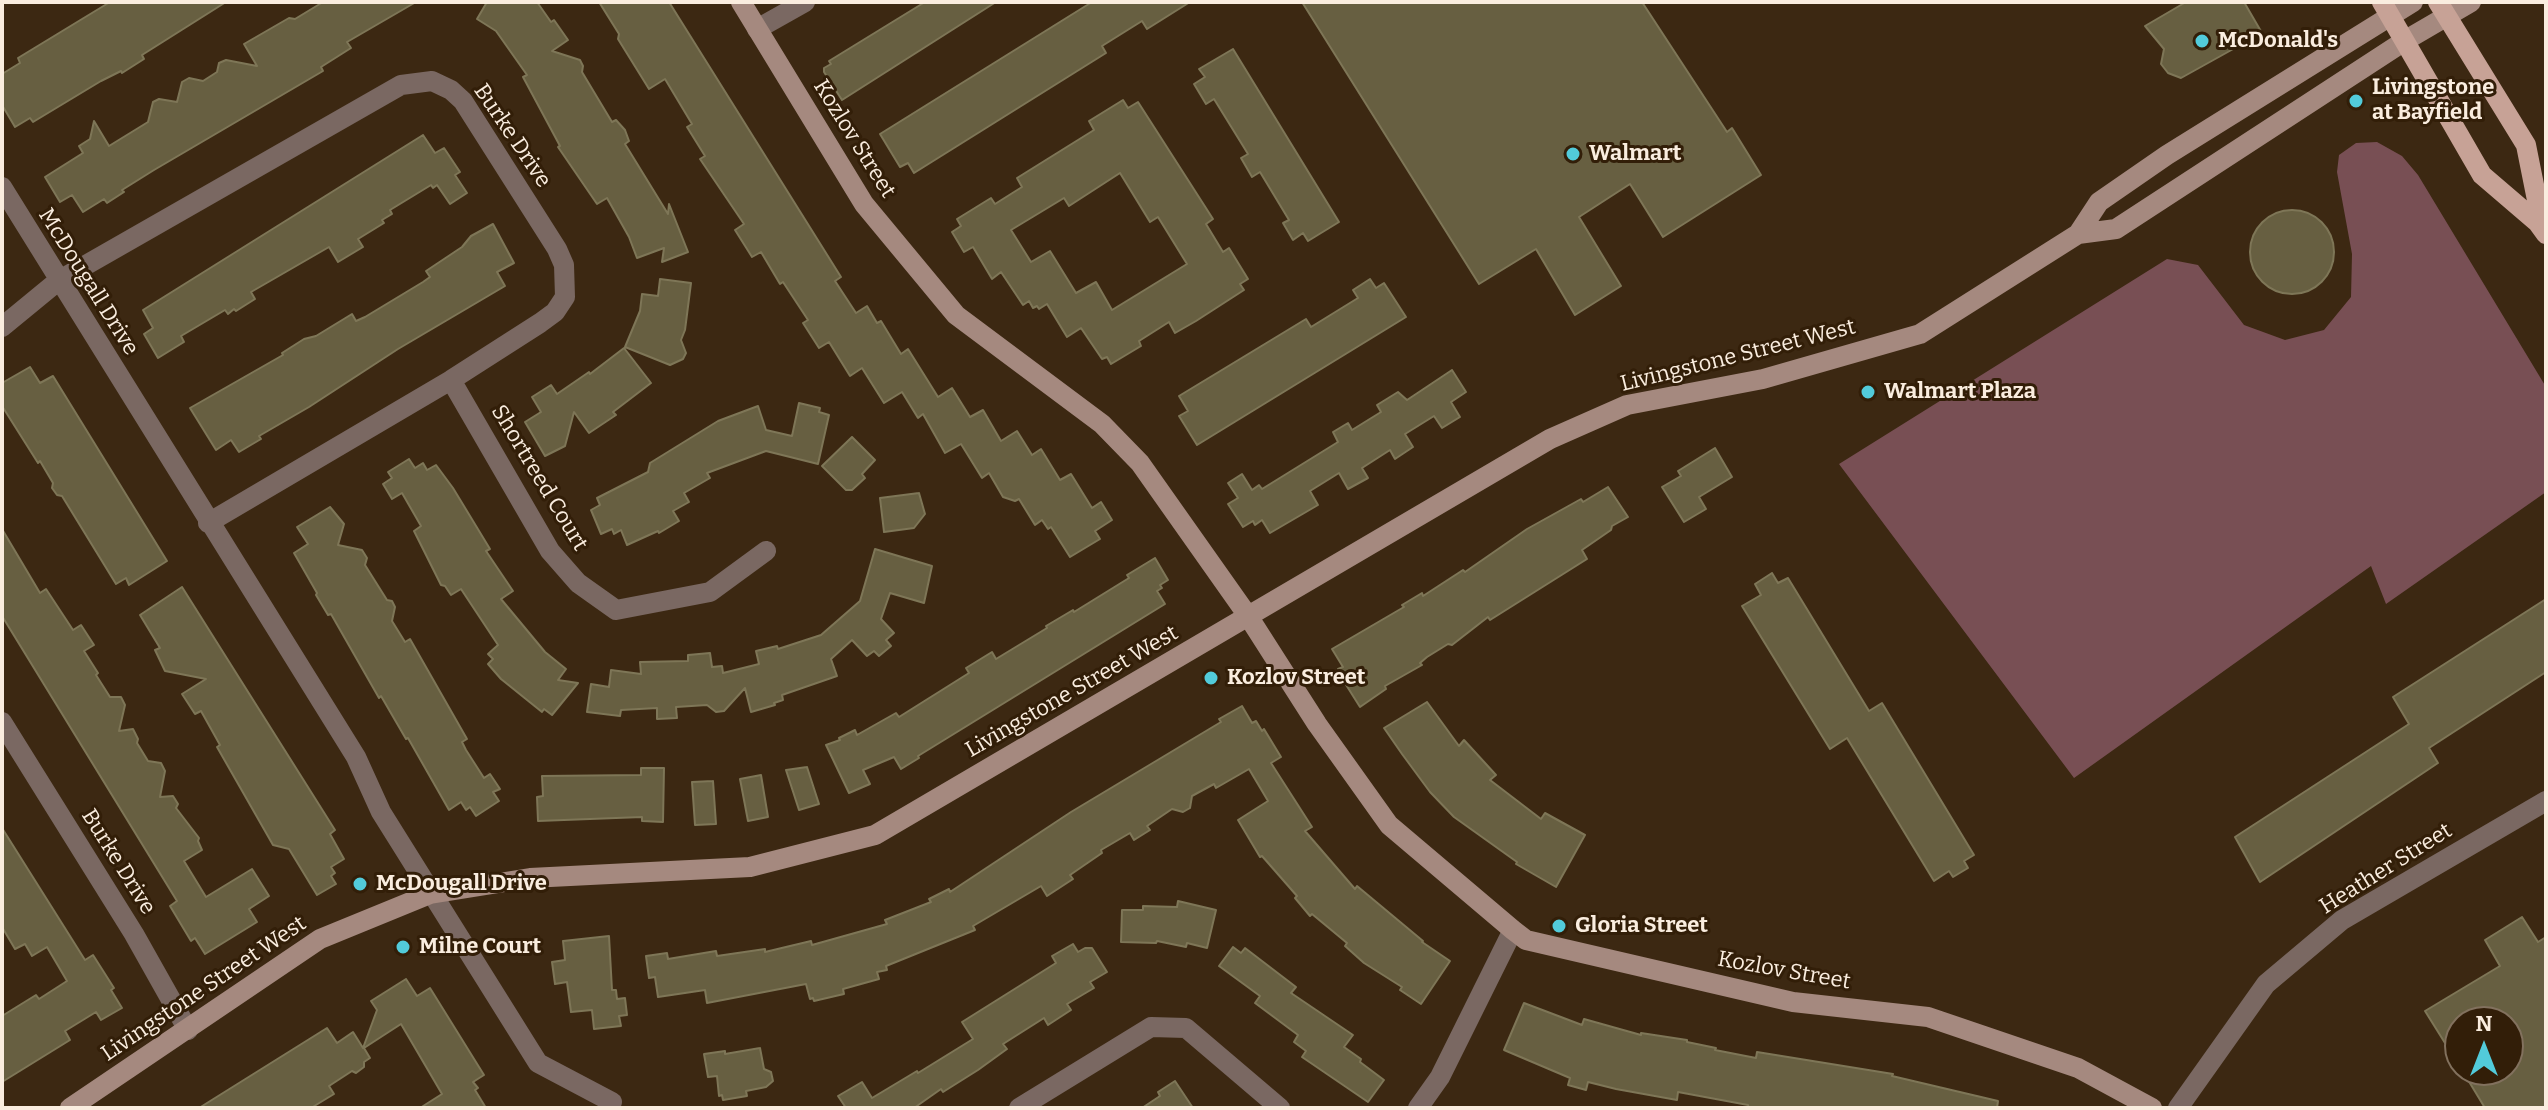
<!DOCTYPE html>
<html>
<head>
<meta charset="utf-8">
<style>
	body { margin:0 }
	#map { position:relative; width:2548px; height:1110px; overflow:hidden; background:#3c2812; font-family:Bitter,serif }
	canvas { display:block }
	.frame { position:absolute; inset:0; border:4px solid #faeddf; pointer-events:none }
	.north { position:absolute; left:2444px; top:1006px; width:80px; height:80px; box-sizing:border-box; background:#321e08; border:2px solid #82715e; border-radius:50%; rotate:0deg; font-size:22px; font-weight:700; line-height:32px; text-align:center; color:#faeddf }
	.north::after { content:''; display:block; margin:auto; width:28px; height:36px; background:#52cbda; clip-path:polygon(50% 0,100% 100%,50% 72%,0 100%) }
</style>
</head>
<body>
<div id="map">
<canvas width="2548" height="1110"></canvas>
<div class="frame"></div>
<div class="north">N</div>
</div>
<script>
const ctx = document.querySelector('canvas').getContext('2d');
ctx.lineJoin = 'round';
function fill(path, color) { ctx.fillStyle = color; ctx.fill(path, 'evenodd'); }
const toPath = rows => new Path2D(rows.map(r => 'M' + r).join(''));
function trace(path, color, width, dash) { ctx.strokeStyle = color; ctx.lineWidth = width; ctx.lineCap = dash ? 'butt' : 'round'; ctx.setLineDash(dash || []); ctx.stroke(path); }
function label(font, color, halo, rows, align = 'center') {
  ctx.font = font + ' Bitter,serif'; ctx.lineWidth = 6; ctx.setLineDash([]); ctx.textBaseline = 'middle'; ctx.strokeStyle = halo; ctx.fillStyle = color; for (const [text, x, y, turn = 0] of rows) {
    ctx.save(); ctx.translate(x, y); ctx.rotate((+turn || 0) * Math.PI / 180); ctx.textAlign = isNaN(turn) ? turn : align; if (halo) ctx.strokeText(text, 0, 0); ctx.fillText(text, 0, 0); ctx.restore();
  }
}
fill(toPath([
	[2377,142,2402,156,2418,175,2546,387,2546,492,2386,604,2371,566,2074,778,1839,464,2167,259,2198,265,2244,325,2285,340,2324,330,2351,297,2352,254,2337,172,2339,155,2356,143]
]), '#784f54');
const building = toPath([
	[110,2,226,2,142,55,144,59,122,73,121,71,101,81,33,122,30,118,15,127,2,105,2,74,20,63,18,58,110,2],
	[323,2,416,2,347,42,351,48,321,67,323,71,154,170,122,190,124,192,107,203,104,199,83,212,72,195,60,202,45,177,83,153,79,146,90,139,94,121,109,146,148,122,153,102,159,99,177,102,182,82,189,78,203,81,217,72,219,63,226,60,257,66,244,44,289,18,295,19,323,2],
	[487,2,537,2,551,22,554,20,568,40,552,51,580,60,583,66,582,72,612,122,616,120,625,130,629,141,625,144,668,214,669,204,688,252,662,262,664,248,637,258,629,237,607,198,597,204,558,147,560,146,523,77,527,75,496,31,477,19,487,2],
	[599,2,669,2,841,277,835,281,856,313,867,306,877,323,881,321,901,354,908,349,938,397,952,388,970,417,983,410,1001,441,1017,431,1032,455,1041,449,1060,480,1071,474,1092,508,1101,502,1112,520,1095,531,1100,539,1070,557,1051,527,1048,529,1042,520,1035,525,1019,499,1015,501,1003,497,989,473,982,478,961,444,945,453,923,414,918,418,902,392,884,403,862,368,850,376,829,342,819,348,803,323,808,320,783,282,780,284,761,252,752,257,735,230,744,224,700,159,705,156,687,127,692,124,665,79,649,89,618,39,619,34,599,2],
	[925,2,996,2,842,100,824,72,824,68,831,64,829,61,925,2],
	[1092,2,1190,2,1147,29,1142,21,1102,46,1106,53,914,173,908,163,900,167,880,134,1092,2],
	[1302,2,1642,2,1727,132,1732,128,1761,175,1663,237,1630,184,1579,217,1621,286,1575,315,1536,249,1479,284,1302,2],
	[2186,2,2244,2,2262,33,2181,78,2168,73,2161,64,2164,49,2145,26,2186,2],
	[1233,49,1339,222,1308,241,1303,233,1293,240,1283,223,1289,220,1260,172,1252,177,1241,158,1248,154,1214,99,1206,104,1194,84,1205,77,1199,69,1233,49],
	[1123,100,1128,108,1138,102,1213,219,1206,224,1223,252,1229,248,1248,279,1240,284,1244,290,1196,321,1175,333,1169,322,1139,341,1141,346,1111,364,1107,357,1102,359,1081,328,1067,337,1047,304,1039,309,1037,306,1033,308,1029,301,1023,305,1001,272,992,279,973,247,964,252,952,232,961,226,957,219,991,198,995,204,1022,187,1017,178,1094,130,1089,121,1123,100],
	[1120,173,1150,222,1158,217,1187,264,1112,310,1096,282,1076,293,1050,251,1031,262,1011,230,1064,198,1069,206,1120,173],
	[423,135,435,153,444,148,460,172,455,175,467,193,450,204,437,185,433,188,431,185,390,210,392,214,382,220,384,223,358,239,363,247,338,262,329,247,251,292,255,299,236,311,234,309,228,314,225,310,181,336,184,342,158,358,144,334,153,328,143,310,423,135],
	'2250 252a42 42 0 1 1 84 0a42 42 0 1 1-84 0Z',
	[493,224,514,263,497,272,505,286,398,349,309,407,259,436,261,439,239,452,231,440,216,450,190,408,283,355,282,353,304,339,316,336,352,314,356,321,365,317,423,282,430,277,426,271,462,247,471,236,493,224],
	[660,279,691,283,685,330,681,340,686,353,683,359,670,365,625,347,640,311,642,294,658,296,660,279],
	[1370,279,1376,288,1384,283,1406,317,1197,445,1179,416,1188,411,1179,396,1306,319,1311,327,1358,298,1353,290,1370,279],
	[624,348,651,383,613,412,616,415,589,433,574,412,565,446,545,456,525,422,541,412,532,397,551,385,557,394,589,372,590,374,624,348],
	[30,367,40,383,53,376,167,561,129,585,126,578,116,584,62,496,57,495,52,488,53,483,40,461,38,463,2,406,2,383,30,367],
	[1452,370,1466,392,1451,402,1460,417,1442,428,1434,416,1405,434,1413,447,1395,459,1390,450,1362,468,1368,478,1348,489,1339,473,1310,491,1318,505,1270,533,1262,520,1255,525,1253,521,1243,527,1228,504,1238,498,1228,483,1242,474,1252,490,1259,485,1262,489,1338,442,1333,432,1348,423,1352,430,1381,412,1377,405,1398,392,1407,400,1452,370],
	[799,403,820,408,819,412,829,415,818,464,766,451,707,473,710,478,684,493,689,502,673,511,679,521,659,533,658,531,627,545,621,530,614,534,612,529,601,534,591,510,600,505,597,498,648,472,650,463,718,421,758,406,766,430,792,436,799,403],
	[852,437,875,460,862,474,865,478,852,490,846,490,822,466,852,437],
	[1715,448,1732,477,1699,497,1706,509,1684,522,1662,487,1681,476,1678,471,1715,448],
	[409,459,415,468,423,463,427,470,436,465,453,488,490,549,486,551,513,591,501,599,545,652,566,669,558,680,578,683,552,715,544,709,542,712,501,679,488,664,493,659,488,654,498,645,461,589,451,595,445,586,441,585,414,531,421,526,402,493,392,499,383,484,392,478,388,472,409,459],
	[1608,487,1628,517,1612,526,1611,530,1582,550,1587,559,1490,620,1488,617,1452,645,1448,644,1427,657,1420,663,1422,665,1385,686,1386,689,1360,707,1343,680,1338,669,1343,667,1332,649,1404,607,1402,605,1422,593,1423,596,1463,570,1465,572,1527,529,1581,499,1583,502,1608,487],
	[919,493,925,514,914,528,884,532,880,498,919,493],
	[330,507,344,524,338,545,362,550,367,558,365,565,387,600,392,601,395,607,392,621,405,642,410,639,467,739,462,742,466,750,484,778,490,774,500,789,493,792,499,801,476,816,470,807,466,810,461,802,449,810,408,738,406,739,381,696,379,698,331,614,328,615,316,595,317,593,294,553,308,544,297,527,330,507],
	[2,529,40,593,46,589,73,630,81,625,94,645,84,651,98,673,96,675,110,697,121,697,125,705,119,731,133,729,138,739,137,743,148,761,161,763,165,771,160,797,173,796,178,804,176,808,199,838,198,841,202,850,184,861,206,897,252,869,269,896,249,909,257,922,205,954,195,938,191,941,170,906,177,901,2,616,2,529],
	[875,549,932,566,924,603,890,593,881,619,894,633,886,640,891,646,879,656,874,651,867,656,852,640,831,659,837,676,782,695,783,700,774,703,775,705,751,712,745,688,724,711,716,712,707,705,676,707,677,718,657,719,657,708,621,710,620,716,587,712,591,684,609,687,611,670,641,674,640,662,688,661,688,655,710,653,712,667,722,666,723,673,759,664,756,651,777,646,778,649,821,635,860,601,875,549],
	[1155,558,1168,580,1160,585,1162,588,1157,591,1165,604,918,756,919,758,901,769,894,757,863,770,870,784,849,793,826,745,840,740,839,738,855,730,857,735,896,713,899,717,969,673,966,668,992,652,996,659,1047,628,1046,626,1073,610,1074,612,1129,578,1127,575,1155,558],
	[1772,573,1778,583,1788,578,1869,711,1882,703,1974,855,1964,861,1968,868,1953,877,1949,871,1934,881,1847,738,1830,749,1742,606,1761,595,1755,584,1772,573],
	[182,587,335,830,330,834,344,859,331,867,335,873,331,876,336,884,317,895,289,849,273,845,217,747,220,745,201,711,195,714,182,694,206,679,165,671,155,650,160,648,140,615,182,587],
	[2546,599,2546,672,2429,748,2438,763,2260,882,2235,837,2409,724,2393,697,2546,599],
	[1427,702,1459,746,1464,740,1496,775,1490,780,1541,819,1545,813,1585,835,1556,887,1516,864,1517,862,1454,817,1430,792,1402,754,1384,728,1427,702],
	[1242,706,1252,723,1256,721,1262,731,1264,729,1281,757,1271,763,1312,827,1305,831,1355,889,1357,886,1423,941,1422,942,1450,961,1421,1004,1400,990,1402,987,1364,963,1345,946,1347,943,1312,914,1310,916,1295,898,1297,896,1262,856,1260,857,1238,820,1268,801,1249,769,1216,788,1214,784,1192,796,1190,808,1183,812,1172,809,1147,826,1150,830,1134,840,1130,833,1101,850,1102,853,1070,875,1073,879,1047,896,1041,886,973,926,975,930,886,966,887,970,877,972,879,979,843,989,844,994,814,1001,813,998,810,999,806,984,707,1003,705,990,658,997,655,977,649,978,646,956,667,953,668,959,716,951,717,956,765,949,765,952,811,941,812,945,887,924,885,920,931,902,929,899,949,889,950,892,1071,812,1221,722,1219,719,1242,706],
	[807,767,819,804,799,810,786,770,807,767],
	[641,768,664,768,663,822,642,821,642,817,538,821,537,797,543,796,542,776,641,775,641,768],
	[761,775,768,817,748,821,740,779,761,775],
	[713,781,716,824,695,825,692,782,713,781],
	[2,828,85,960,93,955,114,988,111,990,122,1008,101,1020,96,1012,65,1031,70,1040,2,1082,2,1016,36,995,39,999,67,981,47,947,32,956,25,944,15,949,2,927,2,828],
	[1178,901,1216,910,1207,948,1187,943,1186,947,1157,941,1156,943,1121,942,1122,910,1143,910,1143,906,1177,907,1178,901],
	[2522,917,2538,942,2546,937,2546,1108,2485,1108,2462,1070,2508,1070,2508,1022,2460,1022,2460,1067,2425,1011,2500,966,2485,940,2522,917],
	[609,936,612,990,616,990,617,999,625,998,627,1015,619,1016,621,1026,594,1029,592,1010,571,1012,567,982,555,984,552,962,565,960,563,941,609,936],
	[1073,944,1078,952,1085,948,1092,948,1107,972,1090,982,1094,988,1067,1004,1071,1010,1048,1025,1044,1018,1003,1044,1007,1049,978,1070,943,1092,941,1089,914,1108,846,1108,838,1096,862,1082,872,1098,917,1071,918,1073,973,1039,962,1022,1056,963,1052,956,1073,944],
	[1233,947,1241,953,1245,948,1296,987,1291,993,1353,1035,1344,1047,1361,1059,1360,1062,1384,1080,1368,1102,1302,1057,1306,1051,1294,1042,1298,1035,1255,1003,1260,996,1219,966,1233,947],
	[406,979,417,996,430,988,484,1075,473,1082,478,1088,475,1090,486,1108,420,1108,442,1094,401,1024,364,1048,370,1058,364,1062,364,1067,356,1073,352,1071,329,1086,334,1094,311,1108,199,1108,327,1028,337,1043,353,1032,363,1048,377,1010,371,1001,406,979],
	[1524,1003,1582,1025,1584,1019,1641,1035,1641,1033,1687,1040,1687,1042,1716,1048,1715,1050,1756,1058,1757,1052,1893,1074,1892,1076,1998,1101,1997,1108,1748,1108,1748,1105,1678,1092,1677,1100,1616,1089,1588,1082,1586,1090,1568,1085,1570,1078,1504,1050,1524,1003],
	[760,1048,764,1069,771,1072,773,1081,766,1087,746,1091,747,1096,723,1100,722,1095,719,1096,717,1076,708,1077,704,1054,725,1051,725,1054,760,1048],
	[1175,1081,1193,1108,1142,1108,1160,1096,1158,1092,1175,1081]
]);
fill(building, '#675f41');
trace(building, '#7e7657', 2);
trace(toPath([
	[757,29,805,2],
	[2,187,356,757,381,812,538,1063,612,1102],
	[2,327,58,281,401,85,432,81,451,90,463,101,557,249,564,265,565,297,555,312,540,323,451,380,208,523],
	[451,380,550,551,578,583,616,610,710,592,766,551],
	[2,722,134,934,188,1030],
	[1019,1108,1151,1027,1186,1028,1280,1108],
	[1418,1108,1440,1077,1513,930],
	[2178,1108,2266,984,2342,920,2546,801]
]), '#7a6862', 20);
trace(toPath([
	[741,2,864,204,956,315,1102,424,1140,463,1248,616,1317,724,1389,825,1513,930,1526,940,1793,1002,1928,1017,2078,1068,2152,1108],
	[2078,234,2116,229,2406,40,2471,2],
	[70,1108,320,939,430,894,530,878,750,867,875,835,1550,439,1627,405,1763,379,1920,334,2078,234,2099,202,2167,155,2413,2]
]), '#a5897f', 20);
trace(toPath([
	[2382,2,2482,175,2538,223,2546,234],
	[2438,2,2526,145,2538,205,2538,223]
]), '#c7a296', 20);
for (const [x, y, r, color] of [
	[2202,41,8,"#52cbda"],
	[2356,101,8,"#52cbda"],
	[1573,154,8,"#52cbda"],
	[1868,392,8,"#52cbda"],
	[1211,678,8,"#52cbda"],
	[360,884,8,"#52cbda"],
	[1559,926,8,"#52cbda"],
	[403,947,8,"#52cbda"]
]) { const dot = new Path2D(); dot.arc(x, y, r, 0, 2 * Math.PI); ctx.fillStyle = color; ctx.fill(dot); trace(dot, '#321e08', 3); }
label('bold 22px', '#faeddf', '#321e08', [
	["McDonald's",2218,41],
	["Livingstone",2372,88],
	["at Bayfield",2372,113],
	["Walmart",1589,154],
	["Walmart Plaza",1884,392],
	["Kozlov Street",1227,678],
	["McDougall Drive",376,884],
	["Gloria Street",1575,926],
	["Milne Court",419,947]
], 'left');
label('22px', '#faeddf', '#321e08', [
	["Burke Drive",512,136,56],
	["Kozlov Street",854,139,58],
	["McDougall Drive",88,282,58],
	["Livingstone Street West",1738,356,-14],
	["Shortreed Court",539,478,59],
	["Livingstone Street West",1072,692,-30],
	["Burke Drive",118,862,58],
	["Heather Street",2386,869,-32],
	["Kozlov Street",1784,971,10],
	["Livingstone Street West",204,989,-34]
]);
</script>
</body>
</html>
